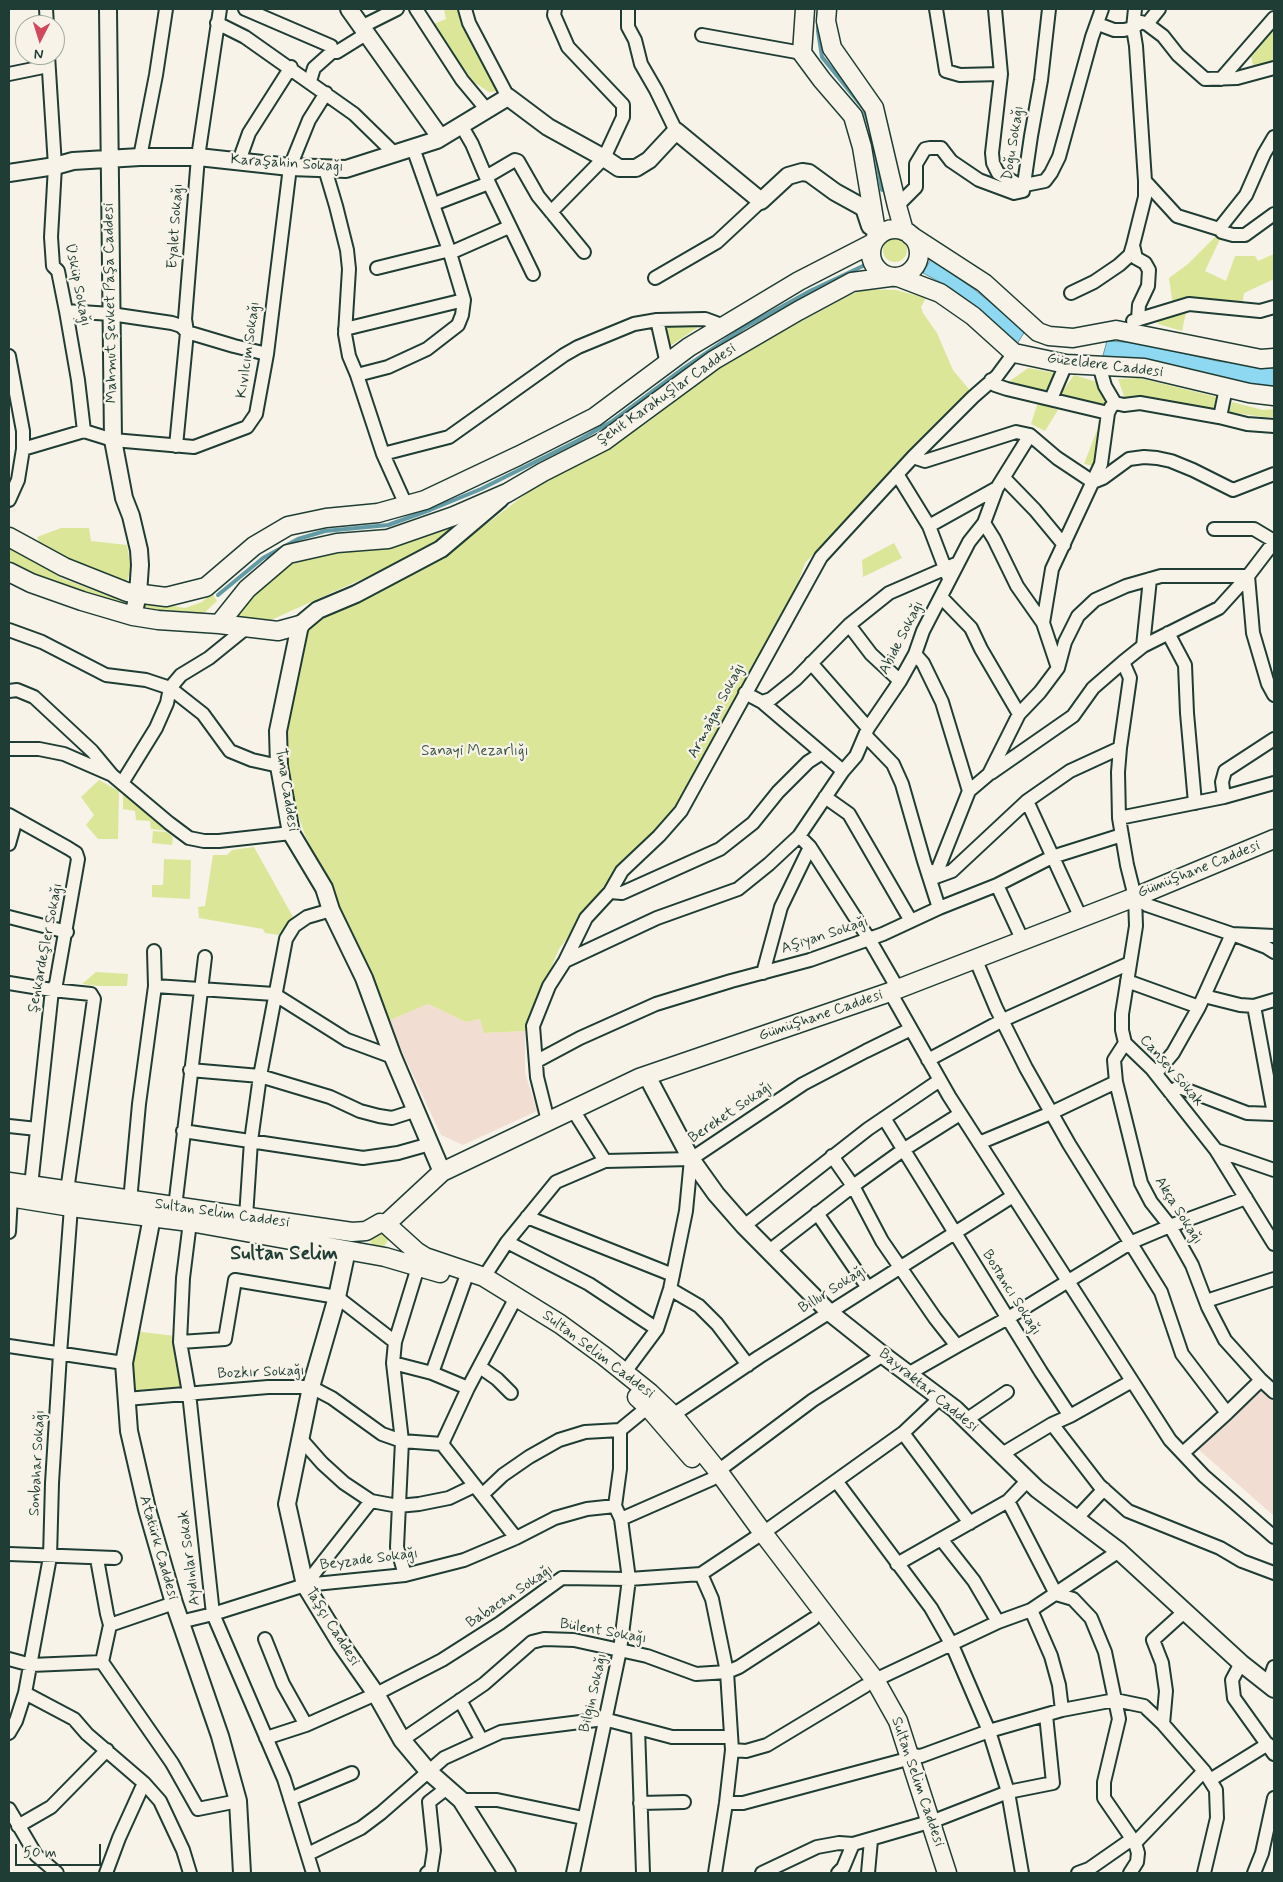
<!DOCTYPE html>
<html>
<head>
<meta charset="utf-8">
<style>
	body { margin:0 }
	#map { position:relative; width:1283px; height:1882px; overflow:hidden; background:#f7f3e8; font-family:Mynerve,sans-serif }
	canvas { display:block }
	.frame { position:absolute; inset:0; border:10px solid #1f3d34; pointer-events:none }
	.north { position:absolute; left:15px; top:15px; width:50px; height:50px; box-sizing:border-box; background:#f7f3e8; border:1px solid #a1aaa0; border-radius:50%; rotate:185deg; font-size:14px; font-weight:700; line-height:20px; text-align:center; color:#1f3d34 }
	.north::after { content:''; display:block; margin:auto; width:18px; height:22px; background:#d1495b; clip-path:polygon(50% 0,100% 100%,50% 72%,0 100%) }
	.scale { position:absolute; left:15px; top:1844px; width:86px; height:22px; box-sizing:border-box; border:2px solid #1f3d34; border-top:0; padding-left:6px; font-size:15px; line-height:18px; white-space:nowrap; color:#1f3d34; -webkit-text-stroke:4px #f7f3e8; paint-order:stroke }
</style>
</head>
<body>
<div id="map">
<canvas width="1283" height="1882"></canvas>
<div class="frame"></div>
<div class="north">N</div>
<div class="scale">50 m</div>
</div>
<script>
const ctx = document.querySelector('canvas').getContext('2d');
ctx.lineJoin = 'round';
function fill(path, color) { ctx.fillStyle = color; ctx.fill(path, 'evenodd'); }
const toPath = rows => new Path2D(rows.map(r => 'M' + r).join(''));
function trace(path, color, width, dash) { ctx.strokeStyle = color; ctx.lineWidth = width; ctx.lineCap = dash ? 'butt' : 'round'; ctx.setLineDash(dash || []); ctx.stroke(path); }
function label(font, color, halo, rows, align = 'center') {
  ctx.font = font + ' Mynerve,sans-serif'; ctx.lineWidth = 4.5; ctx.setLineDash([]); ctx.textBaseline = 'middle'; ctx.strokeStyle = halo; ctx.fillStyle = color; for (const [text, x, y, turn = 0] of rows) {
    ctx.save(); ctx.translate(x, y); ctx.rotate((+turn || 0) * Math.PI / 180); ctx.textAlign = isNaN(turn) ? turn : align; if (halo) ctx.strokeText(text, 0, 0); ctx.fillText(text, 0, 0); ctx.restore();
  }
}
fill(toPath([
	[428,1004,466,1022,480,1019,485,1033,525,1031,525,1073,537,1111,463,1145,441,1135,388,1021],
	[1262,1391,1274,1400,1274,1516,1198,1449]
]), '#f2ddd3');
fill(toPath([
	[444,9,460,9,498,91,489,92,474,82,431,25,446,19],
	[1274,22,1274,64,1254,70,1250,51],
	[1218,234,1221,237,1205,271,1226,281,1235,256,1255,256,1258,261,1274,254,1274,279,1244,293,1242,306,1173,306,1169,278,1188,264],
	'883 250a12 12 0 1 1 24 0a12 12 0 1 1-24 0Z',
	[866,289,896,290,926,298,921,307,923,313,937,333,953,370,972,393,805,563,794,594,681,811,608,884,559,949,525,1031,484,1033,480,1019,466,1022,428,1004,388,1021,305,835,291,795,284,754,289,713,308,629,320,618,366,599,451,551,544,480,599,454,648,422,712,372,759,344,852,294],
	[1187,308,1182,331,1158,324,1158,321],
	[664,324,697,325,697,328,670,346],
	[1028,368,1055,373,1049,391,1011,387,1010,381],
	[1074,375,1097,382,1108,399,1107,405,1059,396],
	[1139,378,1217,397,1214,410,1144,396,1125,399,1118,379],
	[1038,402,1058,410,1045,431,1031,424],
	[1232,402,1263,410,1274,409,1274,417,1264,417,1229,412],
	[1099,425,1103,427,1095,464,1093,466,1084,464],
	[464,522,444,539,422,552,260,625,235,620,235,611,240,605,274,580,283,567,301,558,406,542],
	[61,528,89,528,91,541,127,545,131,570,124,589,44,553,37,537],
	[9,542,61,578,106,595,128,598,130,600,127,608,9,566],
	[894,543,902,558,863,577,862,560],
	[212,593,217,601,205,612,194,616,147,614,141,607,146,602,185,608,202,602],
	[99,780,119,791,118,839,98,839,86,825,94,815,81,797],
	[123,792,168,831,151,829,150,821,136,820,135,811,123,809],
	[153,831,167,832,173,837,172,845,152,843],
	[254,847,293,917,279,935,265,933,263,929,199,918,198,907,205,906,213,855,227,855,232,850],
	[164,859,191,860,190,899,152,897,152,885,163,885],
	[96,972,128,974,127,986,98,986,82,984],
	[379,1229,388,1237,388,1240,385,1245,380,1248,373,1247,369,1239],
	[134,1331,175,1336,185,1390,131,1395,128,1364]
]), '#dbe699');
const water = toPath([
	[931,259,975,290,1025,331,1017,344,976,306,951,288,923,273,931,259],
	[1107,341,1138,343,1217,361,1274,368,1274,386,1260,387,1167,364,1130,359,1102,359,1107,341]
]);
fill(water, '#8fd8f1');
trace(water, '#629aa5', 1);
trace(toPath([
	[818,21,818,31,822,57,864,109,871,132],
	[875,149,882,190],
	[218,595,263,558,298,539,325,531,388,525,430,510,481,489,577,441,611,422,681,370,745,327,810,291,865,265]
]), '#629aa5', 4);
const minor = toPath([
	[46,9,47,25],
	[245,9,331,46,332,52],
	[416,9,462,80,487,110],
	[465,9,469,23,508,97],
	[628,9,628,27,635,40,641,64,656,90,676,131],
	[936,9,946,71,960,75,1001,74],
	[995,9,1001,74,992,153,993,163,998,173,1019,185,1025,185,1045,181,1051,173,1059,157,1092,37,1102,9],
	[217,23,245,37,354,114,395,154],
	[1098,24,1114,30,1124,30,1133,28,1135,9],
	[1147,24,1159,9],
	[361,27,397,9],
	[702,35,802,53],
	[48,55,55,166,51,237,53,266,58,271,66,311,78,380,84,431,113,440,194,447,247,427,256,414,267,354,290,167,309,120,326,93],
	[9,74,48,66],
	[1221,79,1274,18],
	[310,81,314,68,332,52,337,52,366,34],
	[461,125,472,144,486,177,533,274],
	[140,157,156,75,166,9],
	[239,161,249,133,291,67],
	[325,169,336,206,347,250,349,269,345,334,349,356,357,375,383,454,406,505],
	[486,177,515,160,518,161,538,196,584,252],
	[1145,181,1177,216,1219,229,1222,232,1233,235,1245,235,1274,214],
	[434,204,489,183],
	[897,206,916,187,916,164,925,149,930,148,941,148,951,161,979,180,1014,193,1023,191,1031,136,1041,80,1049,9],
	[551,212,604,158,623,117,623,105,568,47,554,15,555,9],
	[1219,229,1246,195,1264,154,1274,137],
	[450,253,509,227],
	[377,268,450,250],
	[655,278,717,242,761,201],
	[1071,293,1094,282,1119,265,1130,255,1133,245],
	[66,311,111,314,172,323,181,326,187,332,234,346,267,354],
	[1138,319,1139,305,1148,286,1149,270,1145,263,1136,258,1133,245,1145,197,1145,181,1136,46,1133,28,1141,22,1147,24,1163,36,1178,55,1205,79,1237,78,1274,68],
	[657,320,667,364],
	[1133,321,1189,304,1260,311,1274,307],
	[345,329,464,300],
	[9,356,23,431,23,449,18,480,9,500],
	[1099,365,1105,386,1115,403],
	[357,375,388,367,427,349,458,325,462,315,464,300,450,253,413,148],
	[991,380,995,385,1007,389,1108,413],
	[1051,399,1066,364],
	[1115,403,1124,405,1140,403,1219,417,1247,424,1274,426],
	[1220,417,1226,388],
	[176,446,187,332,185,319,198,157,220,9],
	[23,449,84,431],
	[383,454,449,437,564,355,578,347,634,324,657,320,705,319,724,326],
	[913,457,925,461,1016,432,1030,435,1057,458,1093,482,1103,478,1129,459,1144,457,1157,458,1171,461,1193,470,1233,490,1274,474],
	[897,474,929,526,948,576],
	[1004,478,1035,510,1064,545],
	[984,523,994,539,1017,586,1043,623,1058,668],
	[929,526,997,488],
	[1214,529,1254,529,1274,541],
	[941,597,971,628,981,649,1019,714],
	[1043,623,1052,569,1101,464,1108,413,1111,407,1115,403],
	[849,625,871,654,900,681],
	[9,630,42,642,106,675,146,680,170,688,203,714,230,751,252,760,279,766],
	[1168,633,1185,665,1187,713,1195,803],
	[1143,646,1150,579],
	[915,654,923,663,942,702,969,791],
	[811,663,868,728],
	[9,691,17,690,34,697,92,751,112,775,169,823,189,838,204,841,219,841,291,833],
	[745,693,762,702,771,699,796,679,849,625,889,593,958,563],
	[762,702,843,771],
	[866,736,893,764,902,784,924,861,939,908],
	[1274,739,1225,771,1222,782,1224,797,1119,818,1127,865,1135,897,1136,926,1122,1014,1122,1030,1125,1043,1152,1069,1216,1150,1274,1244],
	[9,749,39,749,64,754,110,774],
	[991,773,1073,716,1093,688,1123,662],
	[122,783,156,728,167,703,170,688,181,675,209,658,246,628],
	[825,797,849,814,911,921],
	[1224,797,1274,783],
	[1027,801,1080,916],
	[9,815,68,848,76,853,78,859,56,984,52,990,31,1186],
	[1119,818,1118,772,1120,748,1130,678,1123,662,1143,646,1219,608,1248,576,1274,542],
	[9,844,16,819],
	[928,874,938,869,969,791,989,774,1019,714,1040,692,1058,668,1065,642,1078,616,1095,600,1126,586,1161,576,1248,576,1253,633,1268,684,1274,695],
	[930,879,952,871,1027,801,1070,771,1120,748],
	[997,885,1022,939],
	[610,892,622,893,720,849,753,823,778,792,808,762,822,753],
	[1135,897,1147,905,1232,934,1266,947,1274,952],
	[9,917,67,932],
	[975,958,996,1008,1026,1068,1069,1144,1161,1292,1182,1354,1227,1413,1183,1453],
	[565,961,657,918,738,889,769,864,799,836],
	[763,973,781,907,810,847],
	[1127,981,1199,1007],
	[9,983,52,990,91,994,94,999,67,1191,71,1207,60,1354,52,1483,50,1557,25,1693,16,1721,9,1733],
	[155,986,274,994,347,1040,393,1057],
	[898,989,869,939,810,847,799,836,843,771,856,756,868,728,900,681,915,654,923,631,969,542,984,523,997,488,1030,435],
	[890,992,949,1096,1170,1440,1204,1476,1274,1537],
	[1204,996,1240,1005,1254,1006,1274,1000],
	[1254,1006,1274,1114],
	[1125,1043,1114,1060,1116,1082,1141,1183,1151,1202,1170,1226,1192,1265,1208,1307,1225,1340,1261,1380,1227,1413],
	[928,1060,1003,1020,1130,963],
	[537,1061,580,1038,656,1004,731,981,810,960,883,934,939,908,997,885,1052,857,1122,835],
	[190,1070,260,1076,330,1097,360,1111,379,1116,392,1118,417,1110],
	[1156,1073,1173,1053,1199,1007,1232,934,1274,936],
	[1170,1092,1179,1087,1247,1113,1274,1114],
	[573,1110,605,1161],
	[884,1118,1041,1372,1070,1416,1052,1424,1002,1454],
	[548,1121,537,1077,533,1026,549,986,565,961,586,918,610,892,622,871,659,836,681,811,821,557,913,457,973,397,997,376,1014,353],
	[9,1126,37,1129],
	[183,1131,363,1158,398,1153,430,1144],
	[979,1143,1051,1113,1116,1082],
	[1216,1150,1274,1170],
	[832,1156,853,1186,882,1241,935,1318,957,1346,1008,1318,1132,1242,1170,1226,1246,1198],
	[130,1201,139,1104,155,986,154,951],
	[175,1207,205,957],
	[817,1213,868,1288],
	[246,1217,251,1141,260,1076,286,939,294,926,307,917,331,910],
	[527,1217,673,1275],
	[190,1222,183,1278,180,1342,189,1393,213,1614,284,1779,313,1873],
	[744,1226,868,1129,940,1080],
	[9,1232,11,1197],
	[507,1242,589,1284,657,1329],
	[769,1251,853,1186,903,1150,960,1114],
	[484,1277,507,1242,556,1182,605,1161,691,1159,803,1084,866,1051,911,1029],
	[670,1289,699,1306,717,1324,748,1365],
	[1206,1301,1274,1279],
	[180,1342,225,1339,235,1280,337,1297,395,1342],
	[9,1346,124,1363],
	[393,1363,432,1373,468,1388],
	[480,1367,497,1379,511,1393],
	[625,1372,657,1329,670,1289,686,1211,691,1159],
	[432,1373,465,1280],
	[908,1374,957,1346],
	[1261,1380,1274,1392],
	[126,1399,268,1387,311,1387,332,1398,382,1434,402,1441,442,1444,516,1538],
	[673,1415,759,1357,1013,1196],
	[1070,1416,1132,1381],
	[966,1420,1007,1392],
	[1052,1424,1099,1485,1128,1511,1220,1548,1242,1561,1274,1573],
	[903,1433,970,1523],
	[300,1438,322,1463,344,1483,371,1501,398,1506,419,1504,449,1498,474,1486],
	[442,1444,468,1388,513,1303],
	[718,1471,813,1400,883,1355],
	[837,1482,931,1608,952,1645,989,1731,1008,1792,1022,1873],
	[483,1494,503,1475,529,1457,559,1440,585,1432,620,1430,648,1407],
	[1008,1501,1056,1594,1073,1599,1091,1618,1105,1652,1119,1719,1104,1782,1104,1798,1135,1843,1138,1853,1137,1862,1130,1873],
	[621,1519,712,1479],
	[1076,1519,1104,1489],
	[763,1533,903,1433,940,1398],
	[941,1539,974,1581,998,1622],
	[9,1554,115,1558],
	[97,1559,107,1614,110,1625],
	[897,1564,1008,1501,1028,1480],
	[701,1574,712,1599,727,1672,732,1750,726,1803,715,1873],
	[405,1575,397,1547,402,1441,393,1363,395,1342,418,1267],
	[305,1585,371,1501],
	[174,1603,110,1625,102,1662,172,1763,198,1809,238,1801],
	[1031,1610,1051,1656,1059,1685,1062,1710],
	[1184,1612,1153,1640,1162,1663,1166,1691,1163,1724,1204,1771,1216,1790,1217,1818,1204,1873],
	[180,1622,213,1614,305,1585,405,1575,464,1560,516,1538,555,1518,587,1509,615,1506],
	[265,1639,283,1684,306,1725],
	[9,1659,31,1665,102,1662],
	[1241,1663,1232,1680,1234,1698,1274,1754],
	[875,1680,998,1622,1031,1610,1119,1551],
	[1268,1684,1274,1667],
	[25,1693,74,1719,87,1734,144,1783,160,1801,183,1850,190,1873],
	[460,1700,481,1739],
	[638,1728,643,1873],
	[266,1738,306,1725,376,1694,442,1660,500,1623,562,1578,629,1579,701,1574,755,1538],
	[402,1740,484,1684,532,1642,544,1639,574,1640,647,1656,696,1674,727,1672,739,1667,813,1619],
	[732,1750,746,1751,767,1745,865,1686],
	[910,1755,921,1756,989,1731,1062,1710,1115,1700,1144,1706,1163,1724],
	[1210,1780,1268,1744],
	[290,1799,352,1773],
	[461,1800,497,1800,583,1818],
	[640,1803,684,1802],
	[726,1803,743,1803,900,1761],
	[9,1809,36,1855,57,1873],
	[931,1822,1008,1792,1053,1783,1046,1715],
	[18,1826,51,1807,107,1750],
	[1135,1843,1204,1771],
	[308,1854,361,1828,381,1813,444,1758,501,1732,604,1719,672,1737,731,1737],
	[106,1873,119,1838,144,1783],
	[427,1873,431,1870,434,1850,429,1802,447,1788],
	[573,1873,620,1650,629,1579,621,1519,615,1506,620,1469,620,1430],
	[762,1873,817,1847,839,1843,853,1844,922,1824],
	[838,1873,843,1868,853,1844],
	[868,1873,871,1840],
	[1078,1873,1089,1869,1132,1839],
	[1254,1873,1262,1853,1274,1798]
]);
const tertiary = toPath([
	[108,9,113,440,124,498,131,516,139,550,140,565,138,594,133,616],
	[349,9,440,137],
	[9,173,55,166,73,161,140,157,198,157,290,167,346,169,437,140,508,97,548,127,604,158,619,168,636,168,649,160,676,131,761,201,788,176,802,172,809,173,835,192,864,208,870,226],
	[647,1076,691,1159,716,1194,744,1226,829,1312,883,1355,955,1409,1037,1489,1119,1551,1241,1663,1274,1689],
	[442,1172,393,1057,364,978,331,910,324,888,291,833,279,766,278,731,300,625,318,610,356,594,441,549,500,499],
	[152,1217,124,1363,129,1431,147,1509,174,1603,220,1736,238,1801,242,1873],
	[347,1250,337,1297,311,1387,287,1504,305,1585,341,1644,376,1694,402,1740,428,1771,461,1800,507,1873]
]);
const secondary = toPath([
	[805,9,802,53,822,80,853,116,862,147,877,237],
	[827,9,826,21,832,48,874,108,897,206,904,231],
	'871 253a24 24 0 1 1 48 0a24 24 0 1 1-48 0Z',
	[910,235,984,283,1038,332,1049,336,1073,338,1116,330,1261,359,1274,358],
	[898,277,940,293,973,316,1014,353,1066,364,1144,368,1249,393,1274,396],
	[9,537,64,567,127,592,166,597,206,587,254,546,288,526,326,518,378,513,425,500,518,456,595,417,689,347,799,281,873,243],
	[9,572,31,583,82,601,133,616,158,620,219,624,247,589,288,554,337,543,388,539,454,516,507,493,543,472,604,441,714,360,798,311,852,282,890,277],
	[219,624,278,631,300,625],
	[9,1182,352,1232,366,1231,380,1223,386,1224,417,1252,425,1257,484,1277,560,1324,604,1356,650,1393,673,1415,718,1471,763,1533,875,1680,898,1721,947,1873],
	[9,1197,71,1207,190,1222,385,1257,440,1273],
	[386,1224,442,1172,639,1078,890,992,1135,897,1274,839],
	[637,1397,648,1407,692,1458]
]);
trace(minor, '#1f3d34', 16);
trace(tertiary, '#1f3d34', 20);
trace(secondary, '#1f3d34', 21);
trace(minor, '#f7f3e8', 12);
trace(tertiary, '#f7f3e8', 16);
trace(secondary, '#f7f3e8', 18);
label('15px', '#1f3d34', '#f7f3e8', [
	["Doğu Sokağı",1014,143,-81],
	["Karaşahin Sokağı",287,164,4],
	["Eyalet Sokağı",176,226,-86],
	["Üsküp Sokağı",77,285,79],
	["Mahmut Şevket Paşa Caddesi",111,303,-91],
	["Kıvılcım Sokağı",249,350,-82],
	["Güzeldere Caddesi",1105,366,7],
	["Şehit Karakuşlar Caddesi",667,395,-35],
	["Abide Sokağı",902,638,-63],
	["Armağan Sokağı",717,711,-62],
	["Tuna Caddesi",286,790,81],
	["Gümüşhane Caddesi",1199,870,-22],
	["Aşiyan Sokağı",825,936,-18],
	["Şenkardeşler Sokağı",46,948,-79],
	["Gümüşhane Caddesi",821,1016,-19],
	["Cansev Sokak",1171,1071,49],
	["Bereket Sokağı",731,1113,-34],
	["Akça Sokağı",1178,1211,58],
	["Sultan Selim Caddesi",222,1214,8],
	["Billur Sokağı",833,1290,-32],
	["Bostancı Sokağı",1011,1293,58],
	["Sultan Selim Caddesi",598,1355,37],
	["Bozkır Sokağı",261,1373,-2],
	["Bayraktar Caddesi",928,1391,39],
	["Sonbahar Sokağı",38,1463,-87],
	["Atatürk Caddesi",158,1548,74],
	["Aydınlar Sokak",190,1558,-97],
	["Beyzade Sokağı",369,1560,-7],
	["Babacan Sokağı",510,1597,-34],
	["Taşçı Caddesi",332,1627,58],
	["Bülent Sokağı",603,1632,10],
	["Bilgin Sokağı",594,1693,-77],
	["Sultan Selim Caddesi",917,1782,71]
]);
label('15px', '#3b5643', '#f7f3e8', [
	["Sanayi Mezarlığı",475,752]
]);
label('bold 20px', '#1f3d34', '#f7f3e8', [
	["Sultan Selim",284,1255]
]);
</script>
</body>
</html>
